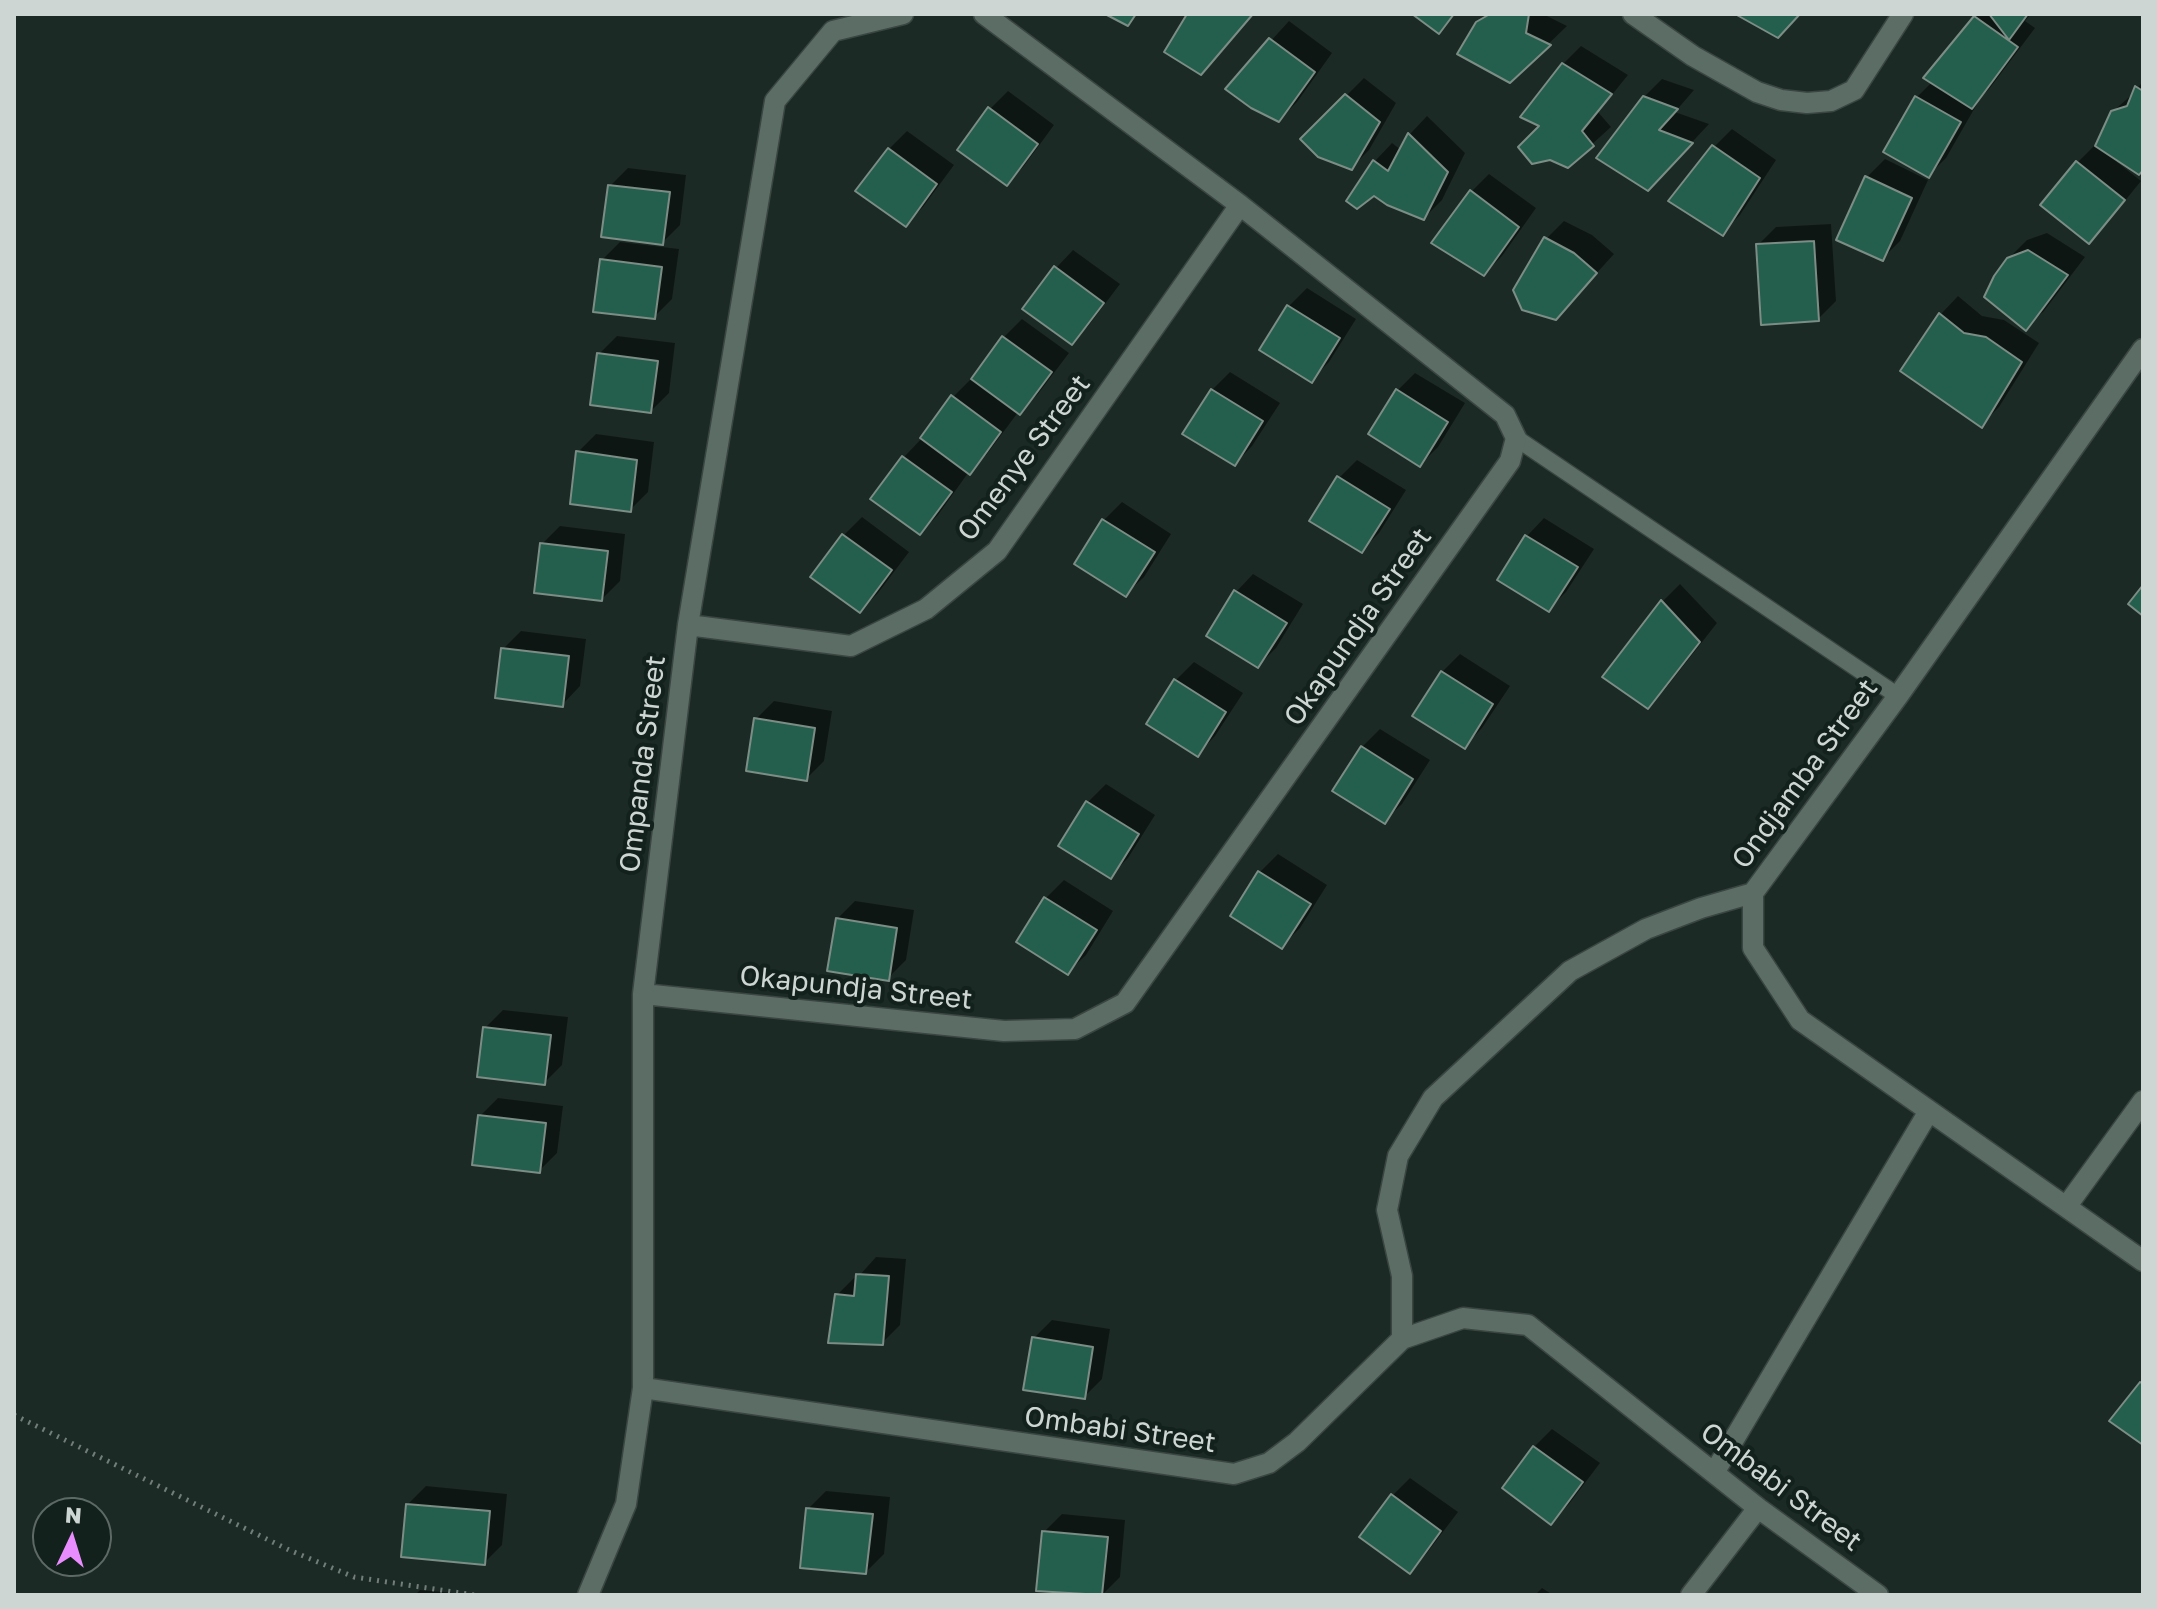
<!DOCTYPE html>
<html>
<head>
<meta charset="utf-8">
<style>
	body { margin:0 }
	#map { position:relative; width:2157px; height:1609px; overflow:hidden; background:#1c2a25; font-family:"Golos Text",sans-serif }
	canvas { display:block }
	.frame { position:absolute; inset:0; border:16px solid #cdd6d2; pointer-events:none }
	.north { position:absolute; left:32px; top:1497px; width:80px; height:80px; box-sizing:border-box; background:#13211c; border:2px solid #5d6965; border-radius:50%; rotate:4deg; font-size:22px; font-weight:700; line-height:32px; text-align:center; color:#cdd6d2 }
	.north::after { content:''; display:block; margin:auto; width:28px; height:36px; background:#e98dfe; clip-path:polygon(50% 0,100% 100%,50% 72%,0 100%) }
</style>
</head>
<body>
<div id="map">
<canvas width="2157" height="1609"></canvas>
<div class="frame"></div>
<div class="north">N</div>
</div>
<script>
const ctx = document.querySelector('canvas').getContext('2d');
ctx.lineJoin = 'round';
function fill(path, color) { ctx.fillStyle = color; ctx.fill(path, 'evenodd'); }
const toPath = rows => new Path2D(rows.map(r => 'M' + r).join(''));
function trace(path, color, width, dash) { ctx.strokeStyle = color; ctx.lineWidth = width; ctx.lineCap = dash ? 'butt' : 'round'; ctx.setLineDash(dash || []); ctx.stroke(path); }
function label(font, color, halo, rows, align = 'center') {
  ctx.font = font + ' "Golos Text",sans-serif'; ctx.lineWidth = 8; ctx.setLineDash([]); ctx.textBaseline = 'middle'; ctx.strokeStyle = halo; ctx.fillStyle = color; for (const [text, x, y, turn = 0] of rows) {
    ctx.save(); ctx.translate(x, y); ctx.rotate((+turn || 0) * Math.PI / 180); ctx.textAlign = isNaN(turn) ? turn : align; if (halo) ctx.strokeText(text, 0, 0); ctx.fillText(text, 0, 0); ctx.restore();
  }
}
fill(toPath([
	[1487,14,1543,14,1567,26,1510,81,1478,24],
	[1978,14,2031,14,2025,21,2035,28,1990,88,1975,103,1977,104,1946,158,1928,176,1917,97,1932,82],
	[1289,21,1332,53,1297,102,1279,120,1227,89],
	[1581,46,1628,75,1598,112,1611,127,1568,166,1542,126,1563,64],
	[1364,78,1396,103,1369,150,1351,168,1303,139],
	[1662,79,1694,90,1675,112,1709,124,1666,170,1644,97],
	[2143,81,2143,168,2119,160,2117,162,2141,181,2107,223,2089,241,2077,163,2095,145,2097,146,2112,112,2134,93],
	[1008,91,1054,125,1024,166,1007,184,990,109],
	[1427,116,1465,153,1442,200,1424,218,1374,193,1375,161,1392,143,1401,150,1410,134],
	[1732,129,1776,160,1740,215,1722,233,1714,147],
	[907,131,954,165,923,207,906,224,889,149],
	[1885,159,1928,180,1900,241,1882,259,1867,177],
	[628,168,686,175,680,225,662,243,610,186],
	[1489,174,1536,208,1502,256,1484,274,1471,192],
	[1564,221,1592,235,1614,254,1556,318,1546,239],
	[1831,224,1836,301,1818,319,1758,245,1776,227],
	[2047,233,2085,257,2044,311,2026,328,2008,259,2027,240],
	[620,242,679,249,672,299,654,317,602,260],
	[1073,250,1120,284,1089,325,1072,343,1056,268],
	[1307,288,1356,319,1329,362,1311,380,1262,350,1289,306],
	[1958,296,1982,316,2004,320,2039,343,1999,407,1981,425,1903,370,1941,314],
	[1022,319,1069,353,1038,394,1020,412,1019,411,987,454,968,473,938,515,920,533,904,457,923,437,953,397,971,379,972,380,1004,337],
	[617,336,675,343,669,393,651,411,599,354],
	[1230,372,1280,403,1252,446,1235,464,1212,390],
	[1415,373,1465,403,1438,447,1420,465,1397,391],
	[596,434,654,442,648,492,630,510,578,452],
	[1357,460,1406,490,1379,533,1361,551,1339,478],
	[1122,502,1171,534,1144,577,1126,594,1104,520],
	[862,517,909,552,878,593,860,611,813,576,844,535],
	[1544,518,1594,549,1566,592,1548,610,1499,579,1527,536],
	[560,526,625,534,620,581,602,599,542,544],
	[1253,574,1303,604,1276,648,1258,666,1236,592],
	[1680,584,1717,623,1666,688,1648,706,1605,676,1663,601],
	[521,631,586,639,580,686,563,704,503,649],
	[1460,654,1510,686,1482,728,1465,746,1442,672],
	[1194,662,1243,693,1215,736,1198,754,1176,680],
	[774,701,832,711,824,761,806,779,756,719],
	[1380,729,1430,760,1402,804,1384,821,1362,747],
	[1106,784,1155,815,1128,858,1110,876,1088,802],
	[1278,854,1327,885,1300,928,1282,946,1260,872],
	[1064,880,1113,911,1086,955,1068,972,1046,898],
	[855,901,914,910,906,960,888,978,837,919],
	[503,1010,568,1017,562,1065,544,1083,485,1028],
	[498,1098,563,1106,557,1153,539,1171,480,1116],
	[876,1257,906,1259,900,1325,882,1343,837,1295,855,1277,858,1277],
	[1052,1320,1110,1329,1102,1379,1084,1397,1034,1338],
	[1552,1429,1600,1463,1569,1504,1551,1522,1504,1488,1534,1447],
	[1410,1478,1458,1512,1427,1553,1410,1571,1392,1496],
	[426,1486,507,1494,502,1545,484,1563,408,1504],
	[826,1491,890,1497,884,1554,866,1572,808,1509],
	[1062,1514,1125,1520,1120,1577,1102,1595,1038,1590,1044,1532],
	[1542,1588,1553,1595,1535,1595],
	[420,1590,476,1595,415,1595]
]), '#0007');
const building = toPath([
	[1105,14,1136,14,1128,26,1105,14],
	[1187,14,1253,14,1201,75,1164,52,1187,14],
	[1412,14,1454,14,1439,34,1412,14],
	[1490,14,1529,14,1526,33,1551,45,1510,83,1457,54,1476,22,1490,14],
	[1735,14,1800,14,1778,38,1735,14],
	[1989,14,2028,14,2009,40,1989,14],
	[1974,16,2018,47,1972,109,1923,78,1974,16],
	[1269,38,1315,72,1279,122,1251,108,1225,89,1269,38],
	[1562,63,1612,94,1582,131,1594,146,1568,168,1550,160,1532,164,1518,147,1539,126,1520,117,1562,63],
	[2135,86,2143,91,2143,170,2139,175,2095,146,2111,111,2127,106,2135,86],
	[1345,94,1380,122,1352,170,1318,157,1300,139,1345,94],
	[1643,96,1678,109,1659,130,1693,143,1648,191,1596,158,1643,96],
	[1915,96,1961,122,1929,178,1883,152,1915,96],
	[988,107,1038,144,1007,186,957,150,988,107],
	[1408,133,1448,172,1424,220,1387,205,1374,196,1357,209,1346,201,1373,160,1388,171,1408,133],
	[1712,145,1760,178,1723,236,1668,201,1712,145],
	[888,148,937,184,906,227,855,191,888,148],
	[2076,161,2125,200,2089,244,2040,205,2076,161],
	[1865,176,1912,198,1883,261,1836,240,1865,176],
	[608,185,670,192,663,245,601,237,608,185],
	[1470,190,1519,227,1484,276,1431,243,1470,190],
	[1544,237,1574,253,1597,273,1556,320,1522,310,1513,290,1544,237],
	[1814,241,1819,321,1761,325,1756,244,1814,241],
	[2028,250,2068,275,2026,331,1984,297,1994,276,2007,258,2028,250],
	[600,259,662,267,655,319,593,312,600,259],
	[1054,266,1104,303,1072,345,1022,309,1054,266],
	[1287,305,1340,338,1312,383,1259,350,1287,305],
	[1939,313,1964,333,1986,337,2022,362,1982,428,1900,371,1939,313],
	[1002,336,1052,372,1020,415,971,379,1002,336],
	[597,353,658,361,651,413,590,405,597,353],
	[1211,389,1263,421,1235,466,1182,434,1211,389],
	[1396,389,1448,422,1420,467,1368,434,1396,389],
	[951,395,1001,432,970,475,920,438,951,395],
	[576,451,637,460,631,512,570,504,576,451],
	[902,456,952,492,920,535,870,499,902,456],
	[1337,476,1390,509,1362,553,1309,521,1337,476],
	[1102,519,1155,552,1126,597,1074,564,1102,519],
	[842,534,892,570,860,613,810,577,842,534],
	[1525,535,1578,567,1549,612,1497,580,1525,535],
	[540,543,608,551,602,601,534,593,540,543],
	[2143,585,2143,616,2128,604,2143,585],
	[1234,590,1287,623,1258,668,1206,636,1234,590],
	[1661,600,1700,642,1648,709,1602,677,1661,600],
	[501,648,569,656,563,707,495,698,501,648],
	[1441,671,1493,704,1465,749,1412,716,1441,671],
	[1174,679,1226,712,1198,757,1146,724,1174,679],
	[754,718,815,728,807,781,746,771,754,718],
	[1361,746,1413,779,1385,824,1332,791,1361,746],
	[1086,801,1139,834,1111,879,1058,846,1086,801],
	[1258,871,1311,904,1282,949,1230,916,1258,871],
	[1044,897,1097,930,1068,975,1016,942,1044,897],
	[836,918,897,928,889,981,827,971,836,918],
	[483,1027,551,1035,545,1085,477,1077,483,1027],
	[478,1115,546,1123,540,1173,472,1165,478,1115],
	[856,1274,889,1276,883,1345,828,1343,835,1294,854,1296,856,1274],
	[1032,1337,1093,1347,1085,1399,1023,1390,1032,1337],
	[2140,1382,2143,1384,2143,1445,2109,1421,2140,1382],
	[1533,1446,1583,1482,1551,1525,1502,1488,1533,1446],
	[1391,1494,1441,1531,1410,1574,1359,1537,1391,1494],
	[406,1504,490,1511,485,1565,401,1557,406,1504],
	[806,1508,873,1514,866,1574,800,1568,806,1508],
	[1042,1531,1108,1537,1102,1595,1036,1591,1042,1531]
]);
fill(building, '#245e4d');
trace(building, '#7c8d86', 2);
const lane = toPath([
	[1516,438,1898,696]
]);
const street = toPath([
	[1633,14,1693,56,1757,92,1781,100,1807,103,1831,101,1854,90,1903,14],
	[2143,349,1898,696,1753,893,1753,948,1800,1020,2143,1261],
	[688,625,851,646,926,609,997,551,1240,205],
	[643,994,1004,1031,1075,1029,1125,1003,1510,461,1516,438,1505,415,1240,205,984,14],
	[2066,1207,2143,1101],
	[1402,1339,1402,1276,1387,1210,1398,1156,1433,1098,1570,971,1646,929,1701,908,1753,893],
	[643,1388,1234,1474,1269,1463,1297,1442,1402,1339,1463,1318,1528,1325,1758,1508,1878,1595],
	[1714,1473,1929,1111],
	[588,1595,626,1504,643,1388,643,994,688,625,775,101,833,31,903,14],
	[1691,1595,1758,1508]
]);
trace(lane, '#3a4641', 19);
trace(street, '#3a4641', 23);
trace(toPath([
	[14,1415,289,1550,354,1577,474,1595]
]), '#727e79', 5, [2, 6]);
trace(lane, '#5c6d66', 16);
trace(street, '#5c6d66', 20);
label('28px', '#cdd6d2', '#13211c', [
	["Omenye Street",1024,458,-53],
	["Okapundja Street",1358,627,-55],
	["Ompanda Street",643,764,-83],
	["Ondjamba Street",1805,774,-54],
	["Okapundja Street",856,988,6],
	["Ombabi Street",1120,1430,8],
	["Ombabi Street",1781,1487,37]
]);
</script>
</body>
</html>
